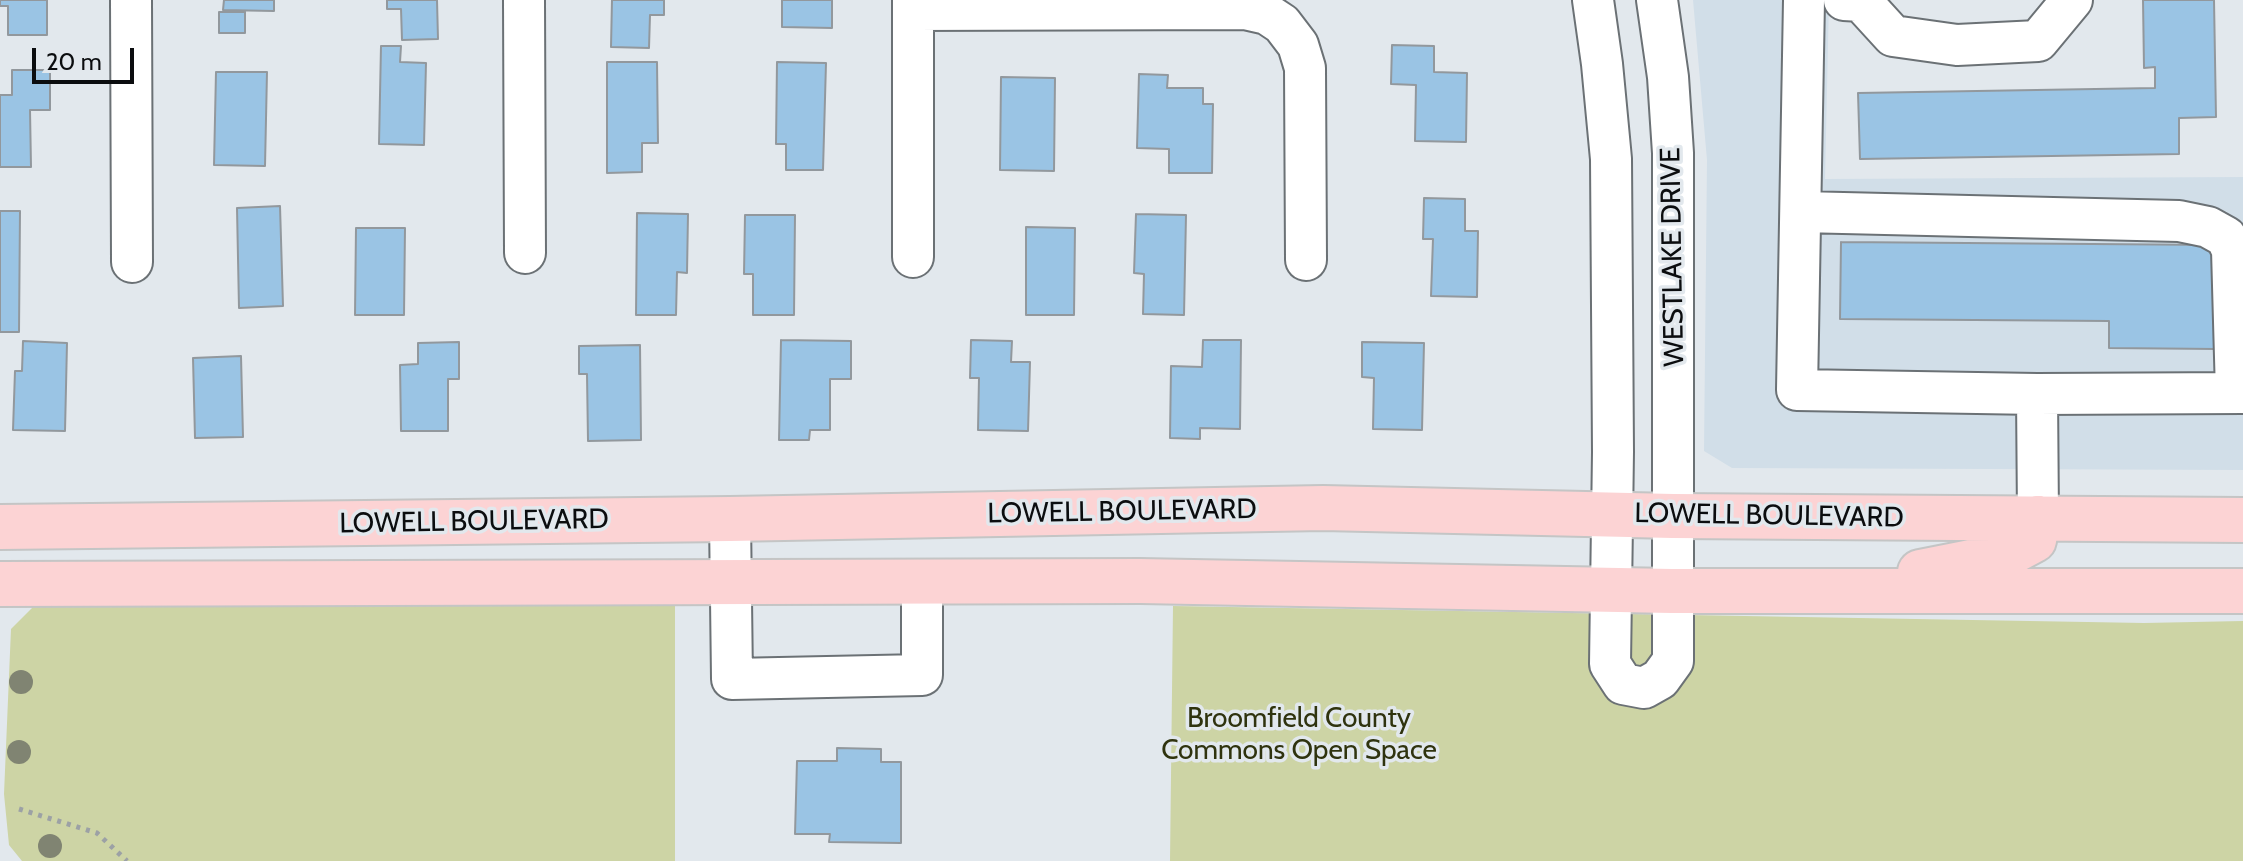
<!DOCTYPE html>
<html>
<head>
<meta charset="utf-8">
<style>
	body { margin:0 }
	#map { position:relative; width:2243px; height:861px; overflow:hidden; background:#e2e8ed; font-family:Cabin,sans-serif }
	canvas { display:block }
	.scale { position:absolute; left:32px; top:48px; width:102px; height:36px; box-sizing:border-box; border:4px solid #0b0d0f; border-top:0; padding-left:10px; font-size:24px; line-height:28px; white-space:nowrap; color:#0b0d0f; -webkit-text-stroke:6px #e2e8ed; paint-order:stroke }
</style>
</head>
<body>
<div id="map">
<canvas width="2243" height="861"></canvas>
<div class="scale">20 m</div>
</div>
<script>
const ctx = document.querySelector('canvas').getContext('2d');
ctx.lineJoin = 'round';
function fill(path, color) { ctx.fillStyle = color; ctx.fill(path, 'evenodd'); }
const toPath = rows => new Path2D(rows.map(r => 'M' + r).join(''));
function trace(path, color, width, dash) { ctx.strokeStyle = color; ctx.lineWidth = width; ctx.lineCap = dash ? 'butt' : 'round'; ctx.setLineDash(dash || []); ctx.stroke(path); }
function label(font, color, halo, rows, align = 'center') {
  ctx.font = font + ' Cabin,sans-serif'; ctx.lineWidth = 7; ctx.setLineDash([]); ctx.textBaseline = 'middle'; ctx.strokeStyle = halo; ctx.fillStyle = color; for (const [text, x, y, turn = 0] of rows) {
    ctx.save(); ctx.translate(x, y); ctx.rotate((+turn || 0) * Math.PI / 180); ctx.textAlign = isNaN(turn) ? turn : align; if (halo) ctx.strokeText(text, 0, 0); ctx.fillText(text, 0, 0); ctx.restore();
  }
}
fill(toPath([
	[1693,0,1829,0,1825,179,2243,177,2243,470,1732,468,1704,451,1707,160]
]), '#d1dee8');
fill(toPath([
	[35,605,675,605,675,861,22,861,9,845,4,794,11,629],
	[1173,606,2144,623,2243,621,2243,861,1170,861]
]), '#cdd4a5');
const building = toPath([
	[0,0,47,0,47,35,8,35,8,6,0,6,0,0],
	[224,0,274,0,274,11,223,10,224,0],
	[387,0,437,0,438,39,402,40,401,9,387,9,387,0],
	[612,0,664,0,664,15,650,15,649,48,611,47,612,0],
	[782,0,832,0,832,28,782,27,782,0],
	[2143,0,2214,0,2216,117,2179,118,2179,154,1860,159,1858,93,2155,88,2155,67,2144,68,2143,0],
	[219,12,245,12,245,33,219,33,219,12],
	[1392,45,1434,46,1434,72,1467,73,1466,142,1415,141,1416,85,1391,84,1392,45],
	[381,46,401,46,400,62,426,63,424,145,379,144,381,46],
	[607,62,657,62,658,143,642,143,642,172,607,173,607,62],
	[777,62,826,63,823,170,786,170,786,144,776,144,777,62],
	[12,70,50,70,50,110,30,110,31,167,0,167,0,95,12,95,12,70],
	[216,72,267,72,265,166,214,165,216,72],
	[1139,74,1168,75,1167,88,1203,88,1203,104,1213,104,1212,173,1169,173,1169,149,1137,148,1139,74],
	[1001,77,1055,78,1054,171,1000,170,1001,77],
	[1424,198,1465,199,1465,231,1478,231,1477,297,1431,296,1433,239,1423,239,1424,198],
	[280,206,283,306,239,308,237,208,280,206],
	[0,211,20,211,19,332,0,332,0,211],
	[637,213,688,214,687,273,677,272,676,315,636,315,637,213],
	[1136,214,1186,215,1184,315,1143,314,1144,274,1134,273,1136,214],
	[745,215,795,215,794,315,753,315,753,274,744,274,745,215],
	[1026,227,1075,228,1074,315,1026,315,1026,227],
	[356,228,405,228,404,315,355,315,356,228],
	[1841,242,2217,245,2216,349,2109,348,2109,321,1840,319,1841,242],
	[781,340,851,341,851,379,830,379,830,430,810,430,809,440,779,440,781,340],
	[971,340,1012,341,1011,362,1030,362,1028,431,978,430,979,378,970,378,971,340],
	[1203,340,1241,340,1240,429,1200,428,1200,439,1170,438,1171,366,1202,367,1203,340],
	[23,341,67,343,65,431,13,430,15,371,22,371,23,341],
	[459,342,459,379,448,379,448,431,401,431,400,365,418,364,418,343,459,342],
	[1362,342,1424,343,1422,430,1373,429,1374,378,1362,377,1362,342],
	[640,345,641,440,588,441,587,374,579,374,579,346,640,345],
	[241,356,243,437,195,438,193,358,241,356],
	[837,748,881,749,881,762,901,762,901,843,829,842,830,834,795,834,797,761,837,761,837,748]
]);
fill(building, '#9ac4e4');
trace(building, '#92989d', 2);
const minor = toPath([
	[131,0,132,262],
	[524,0,525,253],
	[1593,0,1602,64,1611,159,1613,452,1610,664,1623,684,1644,688,1660,679,1673,661,1673,153,1668,77,1657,0],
	[1804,0,1797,390,2037,394,2038,518],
	[1844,0,1861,1,1893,36,1957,45,2038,41,2072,0],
	[913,10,1245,9,1267,14,1282,24,1298,45,1305,68,1306,260],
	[1801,212,2179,221,2208,227,2226,237,2232,250,2236,393],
	[913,257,913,0],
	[2037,394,2243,393],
	[730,519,732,679,922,675,922,583]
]);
const major = toPath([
	[0,527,730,519,1323,508,1673,516,2243,520],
	[1920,572,2006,555,2034,540,2038,518],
	[0,584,1140,581,1672,591,2243,591]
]);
trace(minor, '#6b7175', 44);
trace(major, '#c4c5c5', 48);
trace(toPath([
	[19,809,97,833,127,861]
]), '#9ca1a5', 5, [4, 6]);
trace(minor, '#fff', 40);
trace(major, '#fcd3d4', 44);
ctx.fillStyle = '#808472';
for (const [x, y] of [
	[21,682],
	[19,752],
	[50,846]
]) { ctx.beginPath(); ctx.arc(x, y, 12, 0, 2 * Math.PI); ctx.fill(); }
label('28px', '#0b0d0f', '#e2e8ed', [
	["WESTLAKE DRIVE",1673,257,-91],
	["LOWELL BOULEVARD",1122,512,-1],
	["LOWELL BOULEVARD",1769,516,1],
	["LOWELL BOULEVARD",474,522,-1]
]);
label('28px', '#2f330e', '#e2e8ed', [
	["Broomfield County",1299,719],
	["Commons Open Space",1299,751]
]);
</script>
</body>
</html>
